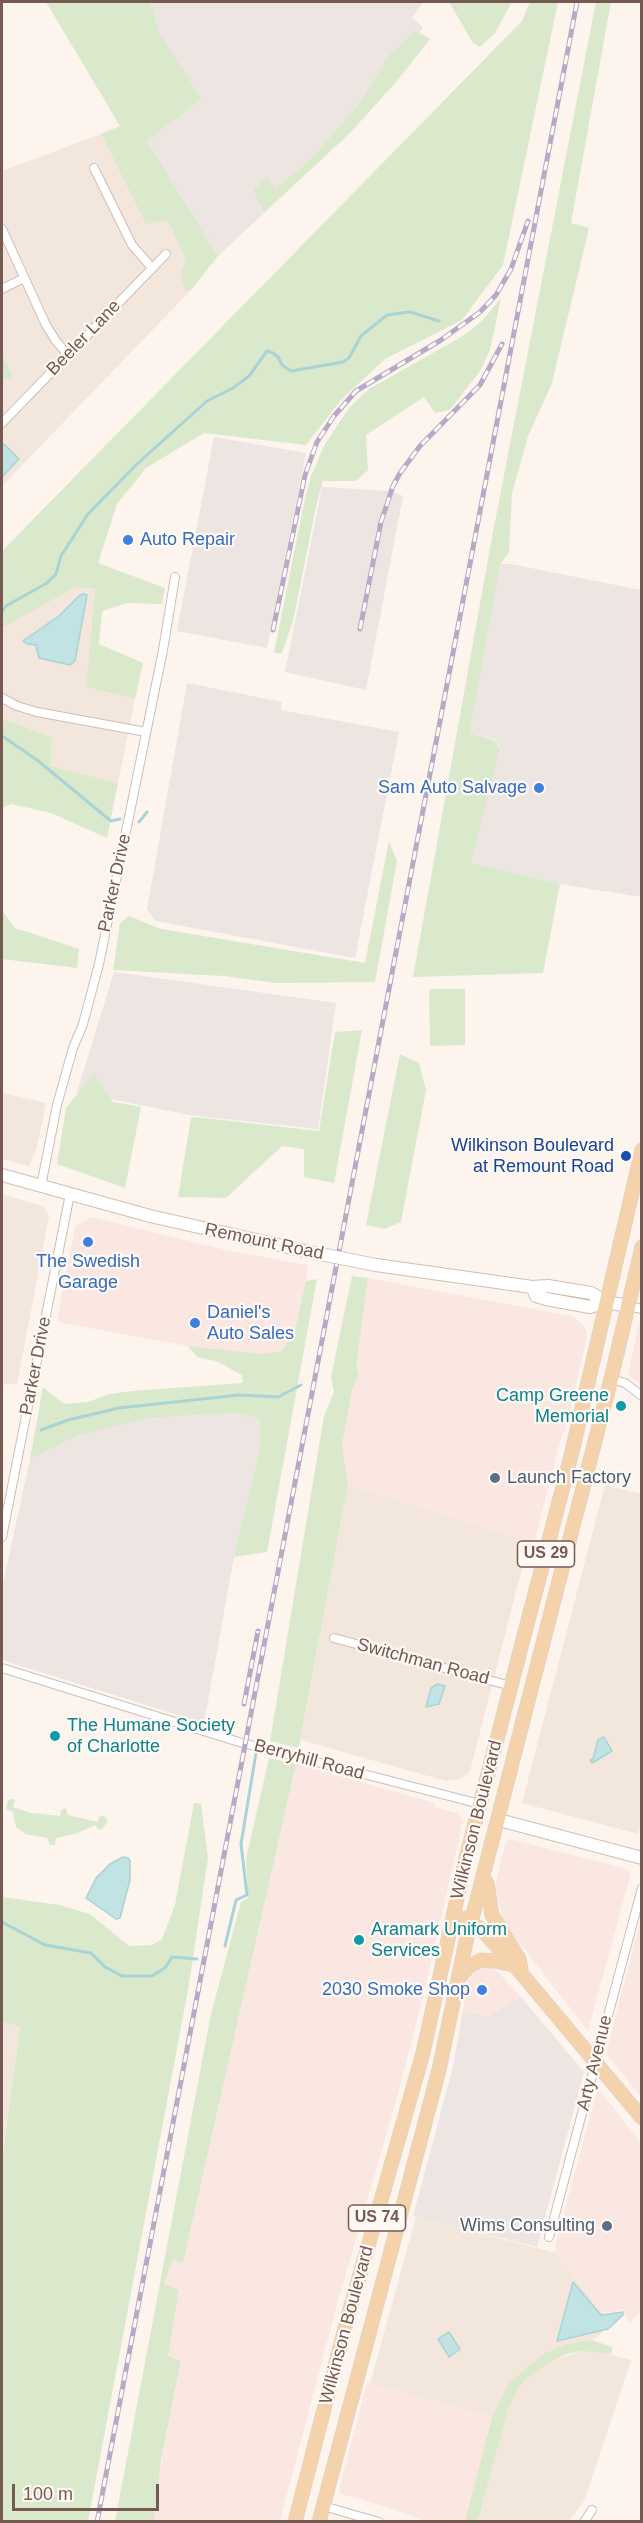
<!DOCTYPE html>
<html>
<head>
<meta charset="utf-8">
<style>
	body { margin:0 }
	#map { position:relative; width:643px; height:2523px; overflow:hidden; background:#fcf4ed; font-family:Helvetica,sans-serif }
	canvas { display:block }
	.frame { position:absolute; inset:0; border:3px solid #765a51; pointer-events:none }
	.scale { position:absolute; left:12px; top:2484px; width:147px; height:27px; box-sizing:border-box; border:3px solid #765a51; border-top:0; padding-left:8px; font-size:18px; line-height:21px; white-space:nowrap; color:#765a51; -webkit-text-stroke:4px #fef9f4; paint-order:stroke }
</style>
</head>
<body>
<div id="map">
<canvas width="643" height="2523"></canvas>
<div class="frame"></div>
<div class="scale">100 m</div>
</div>
<script>
const ctx = document.querySelector('canvas').getContext('2d');
ctx.lineJoin = 'round';
function fill(path, color) { ctx.fillStyle = color; ctx.fill(path, 'evenodd'); }
const toPath = rows => new Path2D(rows.map(r => 'M' + r).join(''));
function trace(path, color, width, dash) { ctx.strokeStyle = color; ctx.lineWidth = width; ctx.lineCap = dash ? 'butt' : 'round'; ctx.setLineDash(dash || []); ctx.stroke(path); }
function label(font, color, halo, rows, align = 'center') {
  ctx.font = font + ' Helvetica,sans-serif'; ctx.lineWidth = 4.5; ctx.setLineDash([]); ctx.textBaseline = 'middle'; ctx.strokeStyle = halo; ctx.fillStyle = color; for (const [text, x, y, turn = 0] of rows) {
    ctx.save(); ctx.translate(x, y); ctx.rotate((+turn || 0) * Math.PI / 180); ctx.textAlign = isNaN(turn) ? turn : align; if (halo) ctx.strokeText(text, 0, 0); ctx.fillText(text, 0, 0); ctx.restore();
  }
}
fill(toPath([
	[101,134,117,165,168,219,186,260,186,291,191,290,2,486,2,380,13,377,2,353,2,171],
	[76,587,95,589,86,687,135,699,118,783,51,766,52,737,2,719,2,628],
	[2,1093,46,1103,36,1150,29,1166,2,1159],
	[2,1194,44,1207,49,1216,17,1384,2,1384],
	[348,1484,529,1541,470,1771,461,1779,446,1781,301,1740],
	[605,1485,641,1494,642,1822,638,1834,522,1803],
	[2,2022,20,2027,2,2160],
	[416,2217,556,2253,603,2313,605,2322,602,2333,592,2340,571,2343,508,2384,492,2417,370,2384],
	[582,2351,599,2352,631,2360,584,2501,569,2521,478,2522,508,2410,518,2388,527,2378,552,2361]
]), '#f3e6dc');
fill(toPath([
	[91,1217,230,1251,308,1265,306,1281,295,1330,282,1351,261,1354,188,1346,57,1322,75,1227],
	[368,1278,566,1315,574,1317,585,1327,587,1337,565,1431,562,1434,535,1539,529,1541,348,1484,342,1445,352,1391,359,1373,356,1368],
	[640,1320,641,1320,641,1385,628,1374],
	[296,1764,435,1803,435,1807,457,1813,463,1821,424,1993,395,2105,337,2304,280,2521,154,2522,157,2486,181,2361,168,2356,179,2290,164,2285,173,2259,183,2263],
	[510,1839,623,1868,631,1873,588,2031,508,1928,502,1916,495,1887,505,1845],
	[641,1918,641,2097,606,2054],
	[481,1968,492,1968,498,1972,521,1997,487,2018,463,2011,468,1981,471,1975],
	[598,2088,641,2143,641,2312,629,2323,623,2310,603,2313,556,2253,555,2246],
	[367,2383,492,2417,465,2521,425,2521,384,2506,340,2494,339,2489]
]), '#fbe7e2');
fill(toPath([
	[150,2,423,2,412,18,423,27,419,33,416,31,358,105,309,161,275,188,253,190,264,213,218,256,147,141,202,99,160,34],
	[214,437,306,453,267,648,177,631],
	[322,487,391,491,403,496,366,690,285,672],
	[500,564,511,564,641,590,641,897,560,884,471,863,500,746,494,739,470,733],
	[187,683,282,702,281,710,399,732,355,958,156,921,147,909],
	[114,972,336,1003,318,1129,189,1115,77,1092],
	[235,1413,260,1419,260,1447,234,1557,204,1723,2,1660,2,1588,30,1459,80,1435,149,1418],
	[521,1997,584,2072,537,2247,413,2216,452,2071,463,2011,487,2017]
]), '#ece5e2');
fill(toPath([
	[46,2,150,2,160,34,202,99,147,141,218,256,191,290,186,291,180,274,186,260,168,220,146,224,101,134,120,126],
	[449,2,512,2,495,33,480,47,473,43],
	[530,2,558,2,503,265,462,320,385,359,341,400,306,445,204,433,146,468,117,504,98,563,165,588,162,604,127,603,102,611,99,644,143,663,135,699,86,687,95,589,76,587,2,628,2,551,522,21],
	[596,2,611,2,571,223,589,228,552,383,528,436,512,493,509,552,500,565,470,733,494,740,500,748,471,863,560,884,543,973,413,977,492,537],
	[416,31,430,39,396,82,349,134,264,213,253,190,267,178,275,188,309,161,358,105,391,53],
	[501,298,490,350,480,371,450,410,435,413,424,397,366,435,368,470,356,481,323,481,317,502,293,621,282,653,274,653,304,503,311,476,325,444,349,408,369,389,463,336,483,320],
	[2,353,13,377,2,380],
	[2,719,52,737,51,766,118,783,107,838,51,813,11,804,2,808],
	[389,841,397,861,375,982,276,983,224,976,113,970,120,923,129,916,161,929,365,963],
	[2,910,15,928,79,949,77,968,2,959],
	[429,989,465,989,465,1045,430,1046],
	[362,1030,334,1183,304,1177,304,1149,282,1146,226,1198,178,1197,191,1118,195,1117,319,1131,335,1032],
	[400,1054,419,1063,426,1090,401,1222,384,1229,366,1225],
	[94,1073,113,1102,141,1107,125,1188,57,1164,66,1108],
	[352,1276,368,1278,356,1368,359,1373,352,1391,342,1445,348,1484,299,1748,270,1741,324,1416,334,1392,331,1377],
	[317,1279,267,1552,234,1557,260,1447,260,1419,235,1413,149,1418,80,1435,30,1459,43,1387,64,1404,88,1402,109,1394,132,1391,243,1383,242,1375,216,1361,197,1357,188,1346,261,1354,282,1351,295,1330,306,1281],
	[269,1758,296,1764,183,2263,173,2260,164,2284,179,2290,168,2356,181,2361,161,2461,154,2521,115,2521,211,2014,241,1902,248,1898,246,1859],
	[12,1799,15,1800,13,1807,31,1813,60,1816,61,1810,66,1808,68,1815,98,1822,100,1816,104,1816,108,1821,102,1829,99,1830,95,1825,78,1833,56,1838,55,1845,50,1845,47,1838,25,1834,16,1827,13,1812,6,1809,8,1800],
	[194,1803,201,1804,208,1858,188,1990,88,2521,2,2521,2,2160,20,2027,2,2022,2,1897,59,1905,90,1914,129,1946,152,1945,162,1939,175,1905],
	[592,2340,612,2347,612,2354,582,2351,567,2354,552,2361,527,2378,518,2388,508,2410,478,2521,465,2521,492,2417,508,2384,545,2353,571,2343]
]), '#dae9cc');
const water = toPath([
	[4,444,19,459,2,477,2,446,4,444],
	[84,594,87,595,75,661,70,665,39,658,36,645,27,644,23,641,59,616,80,595,84,594],
	[437,1684,445,1686,439,1704,426,1707,431,1688,437,1684],
	[604,1737,612,1751,592,1763,590,1760,593,1759,598,1740,604,1737],
	[123,1857,128,1858,130,1861,130,1880,120,1918,116,1919,86,1898,96,1878,110,1864,123,1857],
	[573,2282,601,2315,623,2312,623,2315,608,2329,557,2341,573,2282],
	[449,2332,460,2349,449,2357,438,2339,449,2332]
]);
fill(water, '#c2e3e4');
trace(water, '#a9d3d5', 1.5);
trace(toPath([
	[2,612,6,606,47,583,56,574,61,556,88,514,137,464,207,401,233,388,249,376,267,351,273,353,278,357,282,365,291,371,343,362,349,358,361,336,387,315,410,312,439,321],
	[2,736,37,760,111,821,120,819],
	[139,822,147,812],
	[41,1430,68,1420,119,1408,239,1395,278,1397,301,1385],
	[2,1922,45,1945,91,1953,105,1967,122,1976,152,1976,166,1967,172,1957,197,1959],
	[225,1946,236,1900,247,1895,241,1844,256,1753]
]), '#a9d3d5', 3);
const street = toPath([
	[94,168,132,245,152,268],
	[2,229,46,325,56,341,68,355],
	[2,289,24,278],
	[2,423,166,254],
	[2,698,17,706,37,712,146,732],
	[41,1186,57,1105,73,1048,83,1024,99,964,163,650,175,577],
	[628,1306,642,1309],
	[611,1379,625,1383,642,1396],
	[2,1537,70,1194],
	[334,1638,511,1686],
	[2,1668,239,1742,480,1804],
	[549,2237,642,1888],
	[323,2506,379,2522],
	[584,2522,592,2510]
]);
const secondary = toPath([
	[2,1175,150,1216,305,1251],
	[376,1265,532,1287,548,1286,591,1293,606,1302,628,1306],
	[532,1287,536,1296,546,1299,590,1307,606,1302],
	[499,1820,642,1858]
]);
const primary = toPath([
	[487,1883,492,1915,519,1959,521,1969],
	[466,1918,484,1932,521,1973,642,2118],
	[459,1978,468,1967,481,1960,495,1961,513,1965],
	[295,2522,347,2320,423,2053,466,1858,571,1456,642,1150],
	[319,2522,439,2070,465,1946,611,1379,642,1247]
]);
trace(street, '#d0beb5', 10);
trace(secondary, '#d3beb3', 14);
trace(primary, '#d9d1ce', 15);
trace(street, '#fff', 8);
trace(secondary, '#fff', 12);
trace(primary, '#f4d2ac', 14);
const rail = toPath([
	[360,629,381,522,393,486,400,473,420,446,480,385,502,344],
	[273,630,305,475,317,442,334,416,356,391,441,340,480,312,496,295,511,269,528,221],
	[244,1704,258,1631],
	[97,2522,577,2]
]);
trace(rail, '#b7aac6', 5);
trace(rail, '#fef9f4', 3, [9]);
const secondaryBridge = toPath([
	[305,1251,376,1265]
]);
trace(secondaryBridge, '#d3beb3', 14, []);
trace(secondaryBridge, '#fff', 12);
for (const [x, y, r, color] of [
	[128,540,6,"#3f7fe0"],
	[539,788,6,"#3f7fe0"],
	[626,1156,6,"#1a4fb4"],
	[88,1242,6,"#3f7fe0"],
	[195,1323,6,"#3f7fe0"],
	[621,1406,6,"#0f9aa8"],
	[495,1478,6,"#5c6f8a"],
	[55,1736,6,"#0f9aa8"],
	[359,1940,6,"#0f9aa8"],
	[482,1990,6,"#3f7fe0"],
	[607,2226,6,"#5c6f8a"]
]) { const dot = new Path2D(); dot.arc(x, y, r, 0, 2 * Math.PI); ctx.fillStyle = color; ctx.fill(dot); trace(dot, '#fef9f4', 2); }
for (const [x, y, w] of [
	[546,1554,57],
	[377,2218,57]
]) { const box = new Path2D(); box.roundRect(x - w / 2, y - 13, w, 26, 4.5); ctx.fillStyle = '#fef9f4'; ctx.fill(box); trace(box, '#765a51', 1.5); }
label('bold 16px', '#765a51', null, [
	["US 29",546,1554],
	["US 74",377,2218]
]);
label('18px', '#765a51', '#fef9f4', [
	["Beeler Lane",84,338,-46],
	["Parker Drive",115,883,-78],
	["Remount Road",264,1242,12],
	["Parker Drive",36,1366,-79],
	["Switchman Road",423,1662,15],
	["Berryhill Road",309,1760,15],
	["Wilkinson Boulevard",477,1820,-76],
	["Arty Avenue",595,2063,-76],
	["Wilkinson Boulevard",347,2325,-75]
]);
label('18px', '#366cbe', '#fef9f4', [
	["Auto Repair",140,540],
	["Sam Auto Salvage",527,788,"right"],
	["The Swedish",88,1262,"center"],
	["Garage",88,1283,"center"],
	["Daniel's",207,1313],
	["Auto Sales",207,1334],
	["2030 Smoke Shop",470,1990,"right"]
], 'left');
label('18px', '#164399', '#fef9f4', [
	["Wilkinson Boulevard",614,1146],
	["at Remount Road",614,1167]
], 'right');
label('18px', '#0d838f', '#fef9f4', [
	["Camp Greene",609,1396,"right"],
	["Memorial",609,1417,"right"],
	["The Humane Society",67,1726],
	["of Charlotte",67,1747],
	["Aramark Uniform",371,1930],
	["Services",371,1951]
], 'left');
label('18px', '#4e5e75', '#fef9f4', [
	["Launch Factory",507,1478],
	["Wims Consulting",595,2226,"right"]
], 'left');
</script>
</body>
</html>
